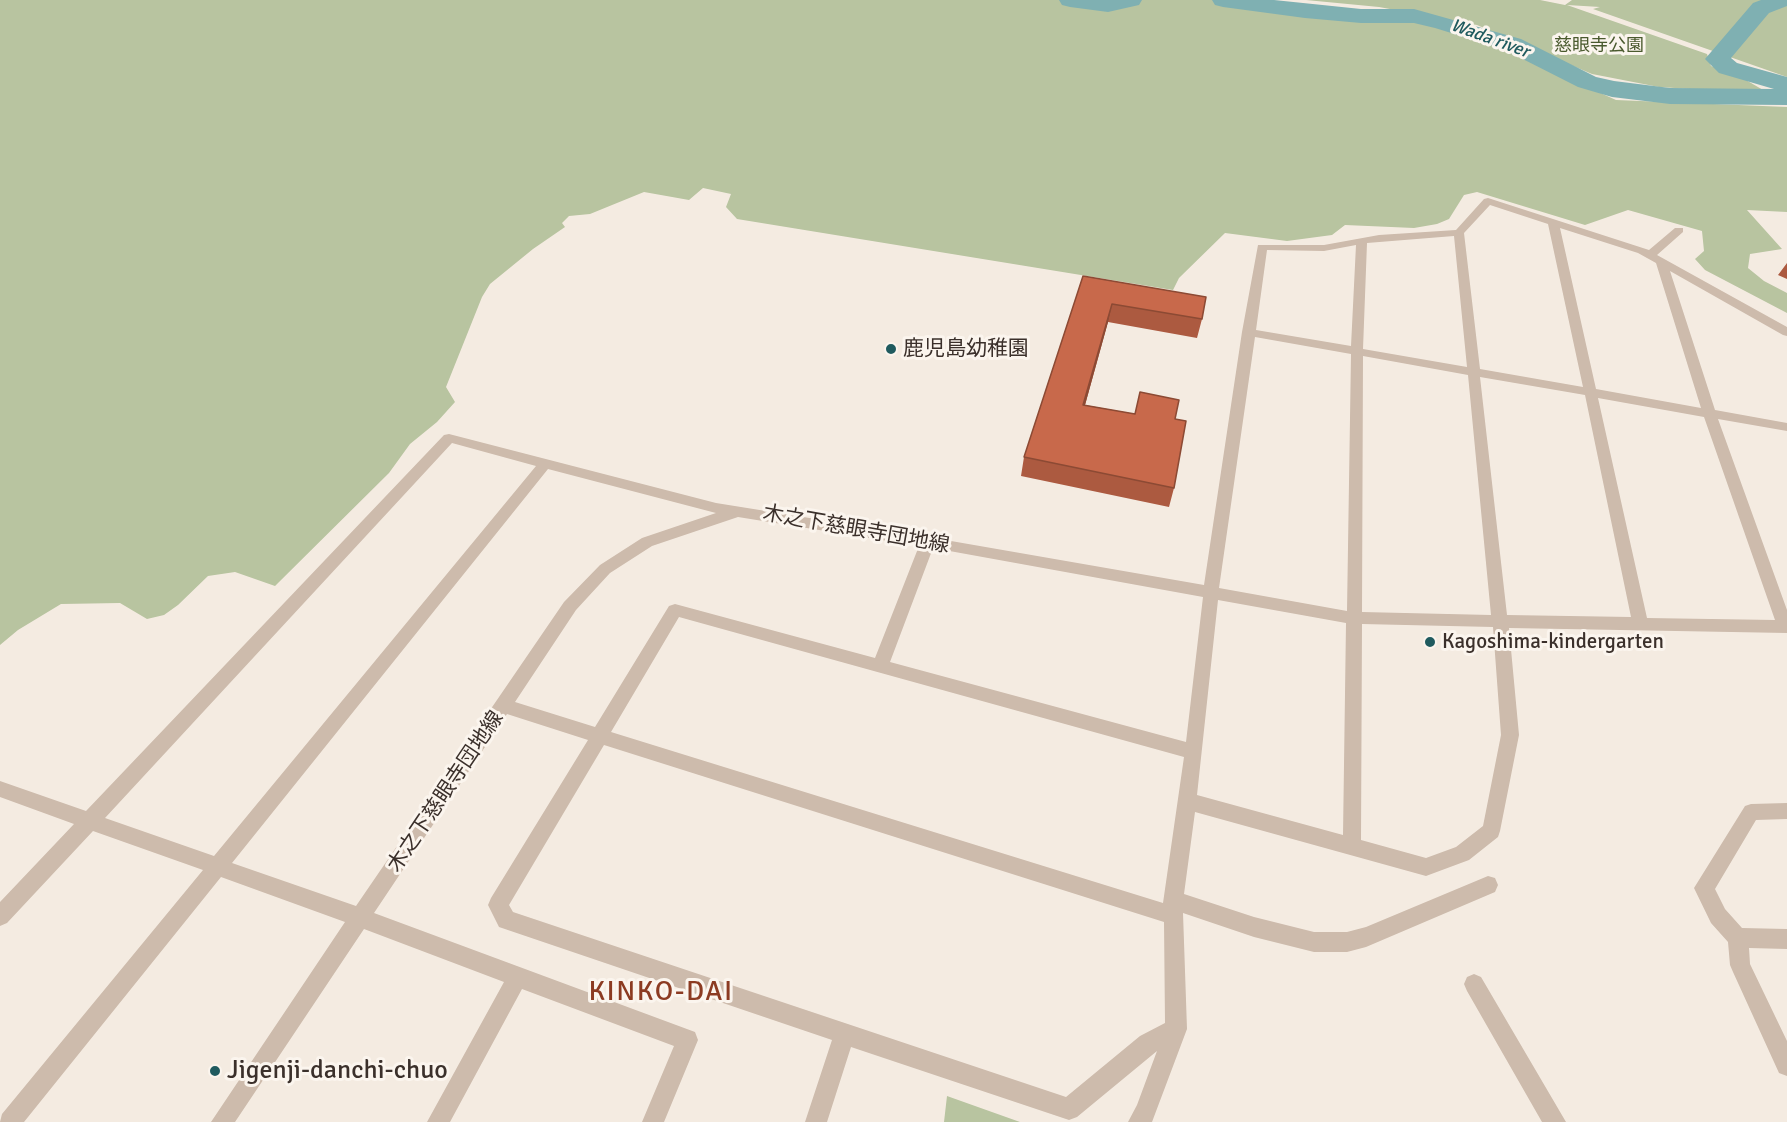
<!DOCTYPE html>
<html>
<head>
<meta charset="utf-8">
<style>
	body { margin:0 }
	canvas { display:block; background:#f4ebe1 }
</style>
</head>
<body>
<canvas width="1787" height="1122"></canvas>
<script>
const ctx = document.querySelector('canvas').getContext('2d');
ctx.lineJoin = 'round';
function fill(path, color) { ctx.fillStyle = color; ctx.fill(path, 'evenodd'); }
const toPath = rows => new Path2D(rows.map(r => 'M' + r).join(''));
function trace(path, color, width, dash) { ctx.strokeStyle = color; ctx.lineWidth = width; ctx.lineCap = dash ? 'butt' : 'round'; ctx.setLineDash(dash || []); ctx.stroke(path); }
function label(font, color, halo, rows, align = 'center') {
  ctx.font = font + ' Signika,"Noto Sans JP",sans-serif'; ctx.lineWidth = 6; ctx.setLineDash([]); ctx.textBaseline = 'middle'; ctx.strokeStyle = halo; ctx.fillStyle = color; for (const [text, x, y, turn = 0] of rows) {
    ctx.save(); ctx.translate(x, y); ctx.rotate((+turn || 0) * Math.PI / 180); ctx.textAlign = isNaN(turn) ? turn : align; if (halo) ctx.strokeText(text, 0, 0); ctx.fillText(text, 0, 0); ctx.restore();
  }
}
fill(toPath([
	[0,0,1272,0,1276,4,1375,11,1465,32,1616,100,1787,107,1787,212,1747,210,1782,249,1750,254,1748,268,1764,281,1787,293,1787,313,1705,270,1695,259,1704,251,1702,231,1628,210,1585,225,1477,192,1464,195,1449,219,1437,224,1414,228,1345,225,1332,235,1287,241,1225,233,1179,278,1173,290,737,219,726,207,731,194,703,188,689,200,644,192,590,214,569,216,562,223,565,227,533,249,490,284,482,297,446,387,455,402,437,422,410,444,389,473,275,586,235,572,208,576,178,605,164,615,147,619,120,603,61,604,18,630,0,645],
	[1306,0,1540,0,1565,5,1572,0,1787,0,1787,77,1593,9,1600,7,1567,5,1707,54,1711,66,1739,76,1770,94,1659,87,1592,74,1477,25,1379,7],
	[947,1096,1020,1122,944,1122]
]), '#b8c4a0');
fill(toPath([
	[1059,0,1142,0,1139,5,1108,12,1070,7,1062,5,1059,0],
	[1212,0,1274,0,1361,9,1414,9,1521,39,1596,77,1614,81,1670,88,1774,89,1719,73,1705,59,1753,3,1761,0,1787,0,1787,6,1769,13,1731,58,1737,63,1787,77,1787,105,1670,104,1612,97,1578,87,1503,49,1435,28,1414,23,1361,23,1305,18,1223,7,1215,5,1212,0]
]), '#7fb0b2');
fill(toPath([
	[1488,198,1649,250,1675,228,1683,228,1683,232,1657,255,1787,327,1787,336,1783,335,1670,271,1715,410,1787,423,1787,431,1718,419,1787,610,1787,633,1509,628,1519,735,1500,831,1498,837,1469,860,1426,876,1195,812,1184,894,1254,917,1314,932,1347,932,1366,927,1488,876,1495,878,1498,885,1495,892,1366,947,1347,952,1314,952,1254,937,1183,913,1187,1029,1152,1122,1128,1122,1137,1105,1157,1051,1077,1117,1069,1120,851,1047,827,1122,805,1122,832,1040,499,927,488,905,491,898,588,740,507,714,374,913,695,1032,698,1040,664,1122,642,1122,674,1046,522,989,450,1122,427,1122,504,982,364,929,235,1122,211,1122,345,922,221,877,24,1122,0,1122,2,1114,203,870,93,831,7,923,0,926,0,902,74,824,0,797,0,781,86,811,444,435,449,434,716,503,928,537,1204,585,1242,332,1258,245,1324,245,1379,235,1456,230,1484,199,1488,198],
	[1490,205,1548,224,1583,387,1480,369,1464,233,1490,205],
	[1560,228,1638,253,1656,263,1701,408,1596,389,1560,228],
	[1454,236,1467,367,1363,349,1367,243,1454,236],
	[1356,245,1351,346,1256,330,1267,250,1324,251,1356,245],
	[1255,337,1351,354,1347,611,1219,588,1255,337],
	[1363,356,1468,375,1491,615,1362,612,1363,356],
	[1480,377,1585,395,1631,617,1507,615,1480,377],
	[1598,398,1704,417,1775,620,1647,618,1598,398],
	[452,443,536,466,214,856,105,818,452,443],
	[548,469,716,513,642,538,600,565,564,602,356,906,232,863,548,469],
	[738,517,919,546,875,658,675,604,669,606,595,727,515,702,576,610,610,573,652,546,738,517],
	[933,548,1203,597,1186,742,890,662,933,548],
	[1218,600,1346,623,1343,835,1197,795,1218,600],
	[679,617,1184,757,1163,903,611,732,679,617],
	[1362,624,1493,627,1501,735,1483,826,1456,847,1426,858,1361,840,1362,624],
	[604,745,1164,922,1165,1023,1140,1036,1066,1097,513,912,509,905,604,745],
	[1787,803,1787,819,1756,820,1715,889,1725,909,1742,928,1787,929,1787,949,1749,948,1750,964,1787,1041,1787,1076,1779,1073,1733,972,1730,965,1728,942,1711,923,1694,888,1745,806,1751,804,1787,803],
	[1474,974,1481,977,1566,1122,1542,1122,1467,991,1464,984,1467,977,1474,974]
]), '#cdbbac');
fill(toPath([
	[1787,263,1787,279,1778,275],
	[1083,276,1202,319,1197,338,1108,322,1085,405,1135,414,1175,419,1174,488,1169,507,1021,476,1024,457]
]), '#ac5a40');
fill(toPath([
	[1112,304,1108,322,1080,423,1083,405]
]), '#8c4a34');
const building = toPath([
	[1083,276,1206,297,1202,319,1112,304,1083,405,1135,414,1140,392,1179,400,1175,419,1186,421,1174,488,1024,457,1083,276]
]);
fill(building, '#c8694b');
trace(building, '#8c4a34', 1.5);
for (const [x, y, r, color] of [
	[891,349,6,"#1f5a5e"],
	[1430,642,6,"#1f5a5e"],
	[215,1071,6,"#1f5a5e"]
]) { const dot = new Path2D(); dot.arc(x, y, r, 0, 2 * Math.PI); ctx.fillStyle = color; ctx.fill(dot); trace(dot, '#fbf5ee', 2); }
label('italic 18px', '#1f5a5e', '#fbf5ee', [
	["Wada river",1490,39,20]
]);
label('18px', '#4a5a2e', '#fbf5ee', [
	["慈眼寺公園",1599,46]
]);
label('21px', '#3b302b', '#fbf5ee', [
	["鹿児島幼稚園",903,349],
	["Kagoshima-kindergarten",1442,642]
], 'left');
label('21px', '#3b302b', '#fbf5ee', [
	["木之下慈眼寺団地線",856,530,10],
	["木之下慈眼寺団地線",446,792,-56]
]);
label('26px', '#3b302b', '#fbf5ee', [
	["Jigenji-danchi-chuo",227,1071]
], 'left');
ctx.letterSpacing = '1.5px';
label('28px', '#8c3b22', '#fbf5ee', [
	["KINKO-DAI",661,993]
]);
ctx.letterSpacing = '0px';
</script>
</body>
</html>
